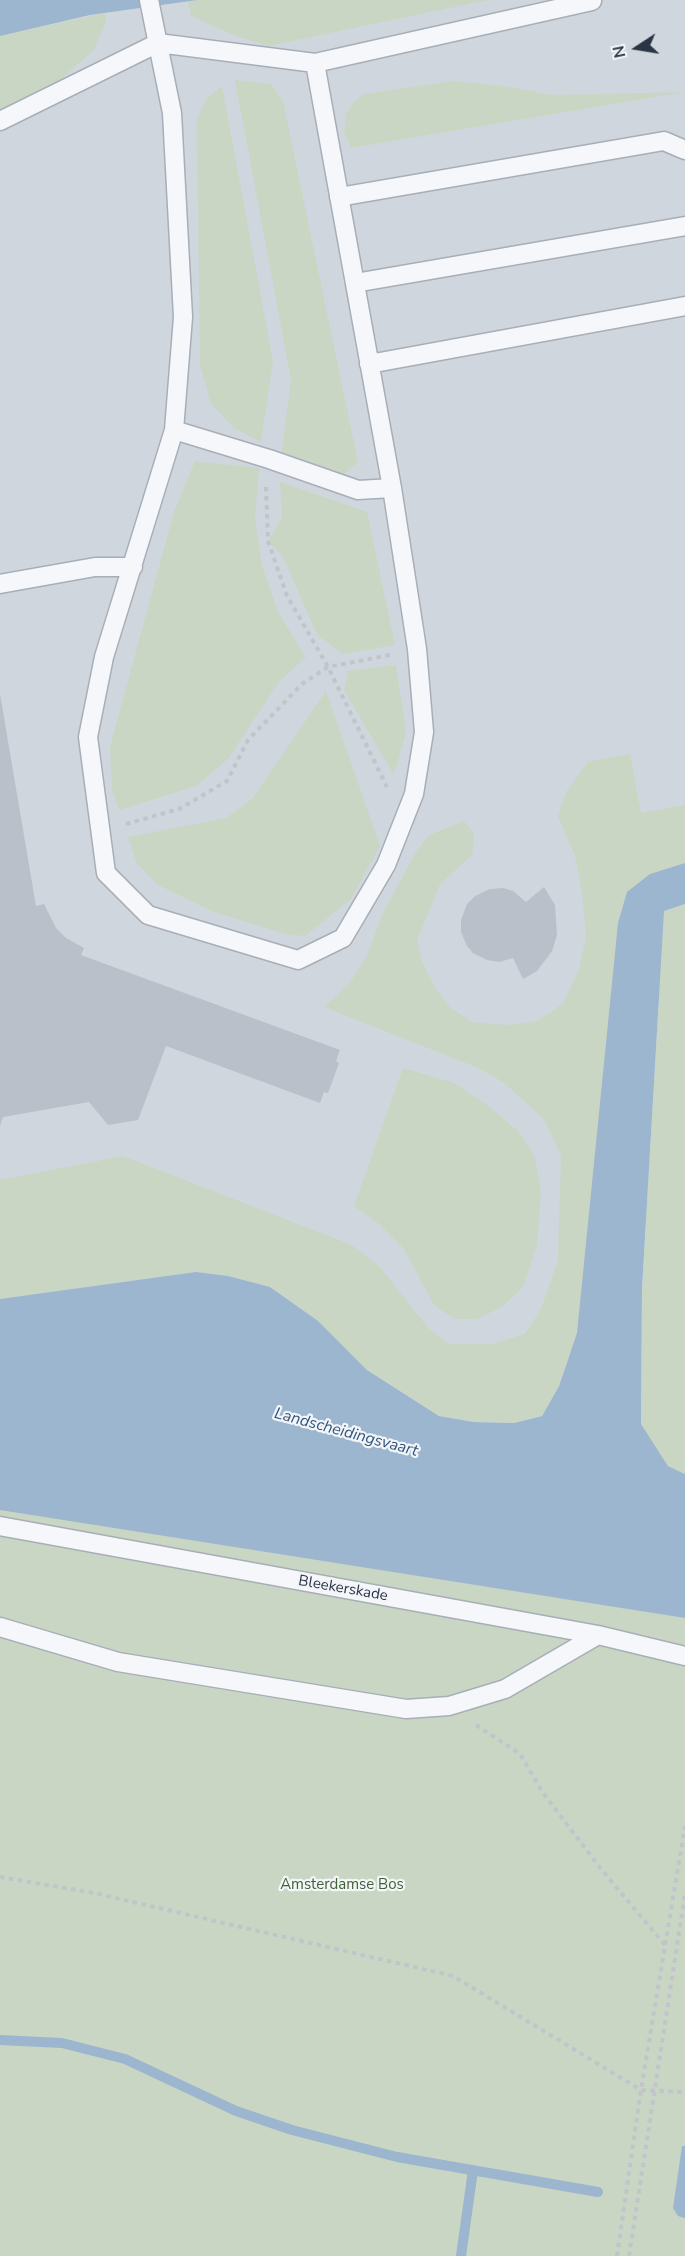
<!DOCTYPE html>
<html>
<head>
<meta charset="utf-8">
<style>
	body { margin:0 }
	#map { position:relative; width:685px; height:2256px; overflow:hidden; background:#e3e7ec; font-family:"Nunito Sans",sans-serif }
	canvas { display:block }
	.north { position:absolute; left:607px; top:18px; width:60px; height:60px; -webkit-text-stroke:4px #f3f5f9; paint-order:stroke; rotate:258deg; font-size:16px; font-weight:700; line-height:24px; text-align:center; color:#293445 }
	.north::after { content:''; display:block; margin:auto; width:21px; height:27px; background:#293445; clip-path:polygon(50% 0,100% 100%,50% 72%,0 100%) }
</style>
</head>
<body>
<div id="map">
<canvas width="685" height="2256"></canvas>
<div class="north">N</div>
</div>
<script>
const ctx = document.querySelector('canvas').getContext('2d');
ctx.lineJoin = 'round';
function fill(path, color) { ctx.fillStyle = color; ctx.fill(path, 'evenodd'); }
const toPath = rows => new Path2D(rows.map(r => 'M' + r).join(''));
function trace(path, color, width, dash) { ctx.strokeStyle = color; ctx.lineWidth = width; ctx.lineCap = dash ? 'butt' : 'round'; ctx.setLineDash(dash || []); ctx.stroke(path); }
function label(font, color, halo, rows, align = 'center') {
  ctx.font = font + ' "Nunito Sans",sans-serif'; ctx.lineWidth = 4.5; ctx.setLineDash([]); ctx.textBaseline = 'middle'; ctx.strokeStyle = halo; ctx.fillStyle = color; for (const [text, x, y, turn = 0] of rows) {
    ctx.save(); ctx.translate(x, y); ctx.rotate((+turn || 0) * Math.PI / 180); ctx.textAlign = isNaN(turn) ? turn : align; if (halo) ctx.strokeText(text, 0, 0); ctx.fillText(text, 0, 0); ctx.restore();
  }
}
fill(toPath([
	[0,0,685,0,685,877,588,1352,0,1346]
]), '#d0d6de');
fill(toPath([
	[197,0,488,0,268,46,236,36,191,16,188,1],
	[105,13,106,23,93,51,52,87,0,117,0,36],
	[235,80,271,84,283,101,358,462,342,476,281,457,291,380],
	[453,81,503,86,552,95,685,92,351,148,344,132,346,114,353,103,364,94],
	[222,86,273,361,261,442,234,428,211,404,200,364,197,120,206,99],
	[195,461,259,468,255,519,262,566,279,614,306,657,278,683,228,759,196,786,119,810,112,789,110,747,174,512],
	[280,482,367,512,395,645,342,654,317,634,283,557,268,541,282,517],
	[396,665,406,732,394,775,344,690,348,671],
	[326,691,380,846,351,899,305,936,286,934,214,912,156,884,136,862,128,837,226,818,252,799],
	[630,754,641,813,685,805,685,863,650,874,577,1333,559,1386,542,1416,514,1423,474,1422,439,1416,367,1370,318,1321,271,1287,228,1276,196,1272,0,1299,0,1180,123,1156,352,1245,380,1267,429,1329,449,1344,492,1344,525,1334,541,1309,558,1260,561,1156,544,1119,503,1082,476,1067,324,1007,349,984,367,956,382,915,416,852,429,835,464,821,474,834,472,855,440,884,417,940,422,962,434,986,450,1007,472,1022,507,1025,537,1021,563,1004,579,969,586,937,582,893,575,856,558,816,566,792,588,762],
	[685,904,685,1474,668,1466,641,1425,642,1289,664,910],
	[403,1068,454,1083,486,1104,518,1131,534,1155,541,1193,537,1245,523,1287,503,1306,478,1319,455,1319,434,1305,404,1249,379,1224,354,1206],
	[0,1474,685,1582,685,2256,0,2256]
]), '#c9d6c3');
fill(toPath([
	[0,0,197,0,90,15,0,36],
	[685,863,685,904,664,911,642,1289,641,1424,668,1466,685,1474,685,1618,0,1510,0,1299,196,1272,228,1276,270,1287,318,1321,367,1370,439,1416,474,1422,514,1423,542,1416,559,1386,577,1333,618,923,627,892,650,874],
	[682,2146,685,2146,685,2218,678,2216,673,2208]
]), '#9bb6ce');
trace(toPath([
	[0,2040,62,2043,125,2059,236,2111,292,2130,397,2157,598,2192],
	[461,2256,473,2170]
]), '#9bb6ce', 10);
fill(toPath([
	[0,694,36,906,44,904,56,928,66,938,84,948,81,955,340,1050,336,1061,339,1063,328,1093,324,1092,320,1103,166,1046,138,1120,108,1125,89,1102,3,1117,0,1126],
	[544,887,555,905,557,935,552,951,537,971,523,979,513,958,499,962,487,960,473,953,467,946,461,932,461,920,467,904,475,896,490,889,503,888,513,891,526,902]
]), '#b9c0ca');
const lane = toPath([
	[149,0,172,113,183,317,174,430,104,657,88,737,106,873,148,915,298,960,343,938,386,865,414,794,424,732,417,649,392,488,315,63],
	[0,121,158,43,315,63,592,1],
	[339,197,664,141,685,150],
	[355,283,685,226],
	[369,364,685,306],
	[174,430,269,459,358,490,392,488],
	[0,584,95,567,133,567],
	[0,1526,598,1635,685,1656],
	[0,1627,118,1662,406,1709,449,1706,505,1689,598,1635]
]);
trace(lane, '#a7aeb7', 21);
trace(toPath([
	[266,487,268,541,287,596,328,667,387,787],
	[126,824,179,809,227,781,248,740,302,684,328,667,390,655],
	[476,1725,520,1754,543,1793,601,1869,665,1945],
	[0,1877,94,1893,453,1976,641,2090,685,2092],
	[617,2256,641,2090,685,1826],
	[629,2256,685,1894]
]), '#c1c4cb', 4, [4.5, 4.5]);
trace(lane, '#f6f7fa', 18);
label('15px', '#293445', '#f3f5f9', [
	["Bleekerskade",343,1589,10]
]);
label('15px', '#3f6235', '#f3f5f9', [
	["Amsterdamse Bos",342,1885]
]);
label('italic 16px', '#30557d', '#f3f5f9', [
	["Landscheidingsvaart",346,1433,15]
]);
</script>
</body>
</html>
